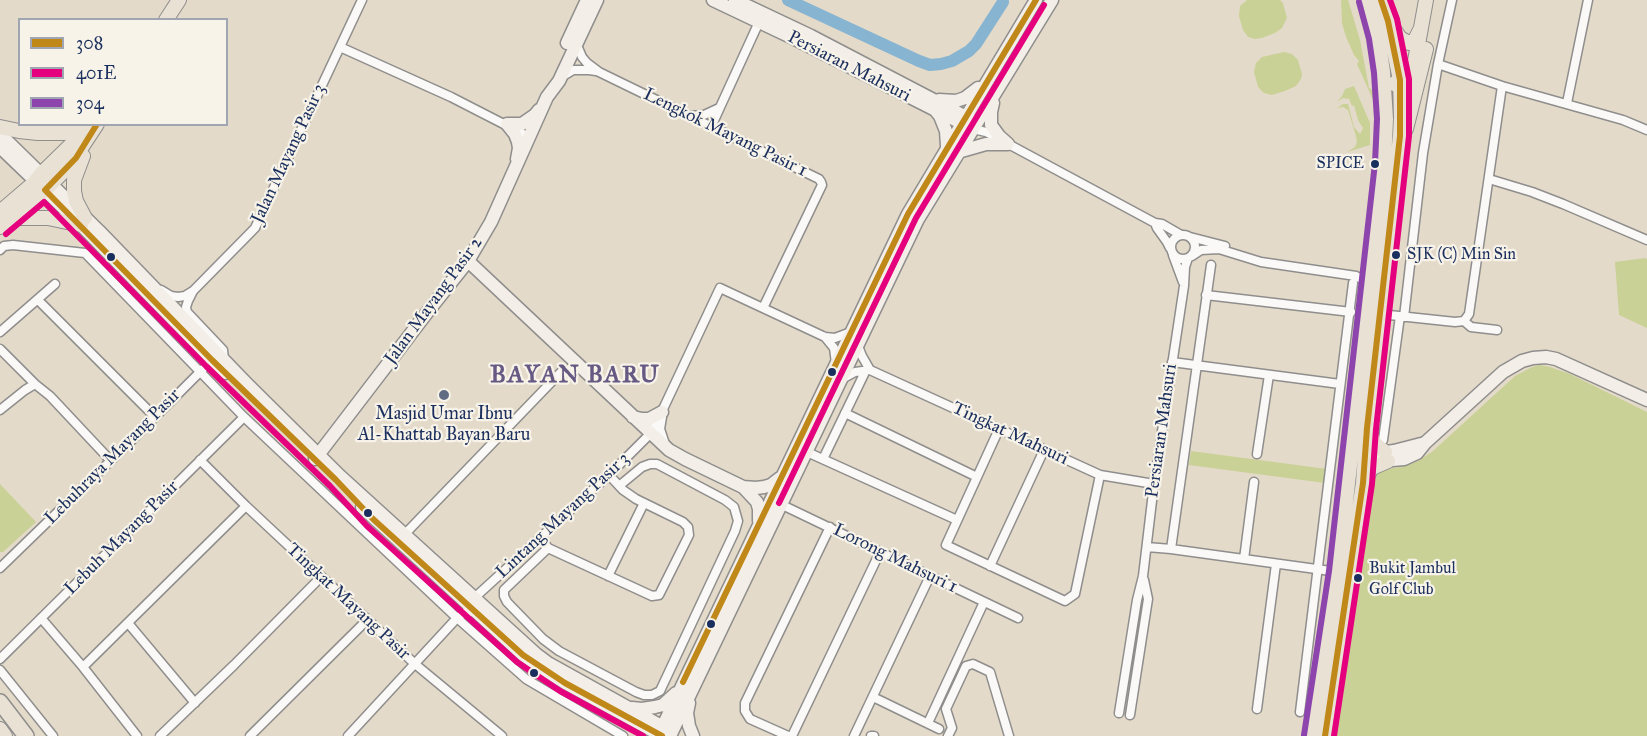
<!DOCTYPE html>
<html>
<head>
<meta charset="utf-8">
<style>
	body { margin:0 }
	#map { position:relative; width:1647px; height:736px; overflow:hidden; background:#e3dac9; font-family:"IM FELL Great Primer",serif }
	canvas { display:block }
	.legend { position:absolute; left:18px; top:18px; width:210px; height:108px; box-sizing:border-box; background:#f7f3e8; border:2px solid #9fa5b1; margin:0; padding:8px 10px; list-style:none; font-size:18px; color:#1b2f5e }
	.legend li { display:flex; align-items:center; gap:12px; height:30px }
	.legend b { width:30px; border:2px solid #9fa5b1 }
</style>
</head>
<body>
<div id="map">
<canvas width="1647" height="736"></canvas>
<ul class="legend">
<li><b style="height:8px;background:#c08818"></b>308</li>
<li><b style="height:8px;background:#e5007d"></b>401E</li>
<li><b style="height:8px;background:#8e44ad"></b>304</li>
</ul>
</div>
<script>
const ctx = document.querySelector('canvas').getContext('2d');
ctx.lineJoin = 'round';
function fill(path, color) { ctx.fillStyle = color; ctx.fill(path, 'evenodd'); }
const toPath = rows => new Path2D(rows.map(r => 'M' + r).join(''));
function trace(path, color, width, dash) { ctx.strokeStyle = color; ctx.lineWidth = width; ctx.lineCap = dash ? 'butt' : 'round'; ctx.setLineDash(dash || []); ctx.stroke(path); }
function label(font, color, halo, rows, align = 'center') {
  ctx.font = font + ' "IM FELL Great Primer",serif'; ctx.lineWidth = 4.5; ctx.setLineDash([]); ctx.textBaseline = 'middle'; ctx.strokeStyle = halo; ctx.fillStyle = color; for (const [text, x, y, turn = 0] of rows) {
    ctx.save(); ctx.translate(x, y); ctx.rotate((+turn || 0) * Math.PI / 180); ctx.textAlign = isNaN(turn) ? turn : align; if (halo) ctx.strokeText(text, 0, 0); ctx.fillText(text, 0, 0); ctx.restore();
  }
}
fill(toPath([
	[1247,0,1280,0,1283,3,1287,18,1282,28,1275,33,1262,38,1255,39,1248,37,1243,30,1239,16,1240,6],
	[1341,0,1348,0,1360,40,1369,88,1378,92,1378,111,1357,64,1359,61,1354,55,1346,37,1342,23],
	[1284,52,1292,54,1298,60,1302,74,1301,79,1296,86,1285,91,1272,95,1264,93,1258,87,1254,72,1256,63,1262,57],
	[1354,86,1370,123,1370,145,1347,152,1355,147,1357,142,1356,136,1348,110,1343,107,1337,108,1343,104,1348,104,1354,127,1360,134,1363,128,1358,120,1354,105,1352,106,1349,99,1343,98,1337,102,1342,96,1345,89],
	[1645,258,1647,259,1647,328,1619,315,1615,262],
	[1540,365,1550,367,1570,374,1647,412,1647,736,1331,736,1358,583,1371,478,1383,470,1404,466,1418,461,1433,451,1515,376,1532,367],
	[1191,451,1327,469,1325,483,1189,465],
	[0,484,36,522,3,552,0,552]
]), '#cad196');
trace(toPath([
	[788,0,919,61,930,65,941,64,952,61,969,51,976,44,1003,2]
]), '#87b4d1', 12);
const street = toPath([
	[576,43,582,57,587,63,599,72,819,179,821,182,822,185,763,308],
	[340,47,451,97,529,137],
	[1438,64,1502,86,1623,120,1647,130],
	[563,76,573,70,589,70,596,71],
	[1567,103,1588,0],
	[689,116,704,115,719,108],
	[711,127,759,22],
	[973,129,986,132,1155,223,1162,224,1181,235],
	[1489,179,1532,192,1563,204,1647,240],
	[1155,223,1157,228,1167,242,1170,248],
	'1171 247a12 12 0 1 1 24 0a12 12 0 1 1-24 0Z',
	[1190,237,1225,246],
	[0,250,4,246,13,245,85,253,244,417,457,618,526,679,623,736],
	[1173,255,1183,282],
	[1192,256,1201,250,1219,249,1261,262,1356,276,1365,281,1369,287],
	[161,290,171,296,178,297,185,296,193,291],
	[1206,295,1351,312],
	[38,300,155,417],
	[1380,314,1455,322,1464,321],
	[1404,317,1423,153,1438,64,1452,0],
	[1464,321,1469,314,1502,86],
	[1464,321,1471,327,1497,330],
	[0,332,55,284],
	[825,337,834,348,836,363],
	[858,346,862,356,870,370],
	[0,349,35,384,50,396,111,461],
	[224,360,223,350,187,312,186,307,188,301,193,291,255,228,362,0],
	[1172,362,1340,384],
	[842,379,855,372,870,370,1100,475,1154,484],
	[0,410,25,390,35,384],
	[845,413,977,477],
	[662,417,660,429,665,444],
	[999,429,946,545,1065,601,1075,594,1100,475],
	[1383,440,1400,316],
	[807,452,957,520],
	[1257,454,1269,375],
	[823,459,866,370],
	[200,460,246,506,415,664,502,736],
	[778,503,1018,618],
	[404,535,562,371,579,366],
	[546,545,548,548,652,596,659,595,689,535,688,527,683,522,636,499,623,490,609,475],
	[1147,547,1171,549,1338,572],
	[548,548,504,590,504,596,507,602,543,639,559,651,636,692,644,695,652,695,660,691,735,531,738,521,734,507,725,500,657,464,650,464,642,467,619,486],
	[1171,549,1211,265],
	[1244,559,1254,482],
	[990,566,1044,450],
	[0,568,133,439,212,360,212,355],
	[608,576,644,503],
	[472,600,609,475,651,433,664,407,720,288,825,337,835,338,851,332],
	[41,618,83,667,137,736],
	[128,623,195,703],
	[0,659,244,417],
	[83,667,246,506],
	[0,670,53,736],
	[873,697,939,729],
	[1257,709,1276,564],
	[1300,712,1353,283],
	[1119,713,1137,600,1143,576,1154,484,1184,286,1185,267,1188,258],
	[1130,715,1148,599,1144,580],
	[928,723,984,602],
	[160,736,234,665,321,577],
	[250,736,367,620],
	[348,736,457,618,467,611,476,613],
	[788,736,750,719,745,711,745,703,830,527],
	[792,736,880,552],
	[854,736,930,576],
	[871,736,874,736],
	[948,736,952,728,946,709,966,666,973,664,990,672,1009,736]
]);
const secondary = toPath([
	[713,0,793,38,967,126],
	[735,0,811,36,970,119],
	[567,43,587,0],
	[939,100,956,101,965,98,978,88],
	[993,103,991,112,991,125,999,136,1008,144],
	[935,110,940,116,946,131,947,146],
	[507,124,522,124,535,115,539,110],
	[507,124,515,134,518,142,519,148,517,159],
	[0,134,99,231,247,384,340,476,536,654,548,663,672,732],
	[0,147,81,225,225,373],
	[958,152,986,144,1008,144],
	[468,261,669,450,685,459,743,487,756,488,764,487,771,485,780,478],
	[633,417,642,419,649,419,662,412],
	[1364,455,1394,451,1425,443],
	[315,459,429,310,468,261,491,222,547,97,559,81,597,0],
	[1380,461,1404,459,1417,453,1425,443,1503,372,1522,361,1533,358,1546,357,1556,359,1647,400],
	[743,487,757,502,759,509,759,521],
	[362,507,523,655,544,670,565,683,662,736],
	[689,703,687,713,689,726,693,736],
	[632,708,642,709,655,707,663,705,676,693],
	[660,732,908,214,1036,0],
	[670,736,918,219,1052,0]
]);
const primary = toPath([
	[166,20,179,0],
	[1391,25,1400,38,1409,43,1415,40,1420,30],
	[1394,84,1408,73,1415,61,1426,0],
	[0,127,19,131,38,133,64,133,86,128],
	[1406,129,1426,49],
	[83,156,74,180,74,191,76,201,85,218],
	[0,212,35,182,41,174,80,136,88,126],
	[11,218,48,218,81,225],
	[0,227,45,190,70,165,97,124],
	[1367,428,1375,444,1385,452],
	[1364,481,1372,468,1388,461],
	[0,729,5,736],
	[1313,736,1338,572,1384,164,1386,119,1383,72,1378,37,1368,0],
	[1325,736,1363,483,1367,428,1400,136,1401,117,1400,80,1388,21,1381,0]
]);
const highway = toPath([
	[0,702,26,736]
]);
trace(street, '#8f8e8d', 11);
trace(secondary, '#8f8e8d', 15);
trace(primary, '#8f8e8d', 16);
trace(highway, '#8f8e8d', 18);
trace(street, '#fbf9f7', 8);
trace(secondary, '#f3efe8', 12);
trace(primary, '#e8e1d4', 14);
trace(highway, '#e8e1d4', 15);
trace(toPath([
	[97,124,76,158,45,190,212,360,336,480,373,519,523,655,565,683,662,736],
	[683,682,908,214,1036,0],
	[1325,736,1363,483,1367,428,1400,136,1400,80,1388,21,1381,0]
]), '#c08818', 6);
trace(toPath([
	[6,234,44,202,206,366,330,486,367,526,517,662,560,691,643,736],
	[779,503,916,218,1044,5],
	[1334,736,1372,484,1376,429,1409,136,1409,79,1397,19,1390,0]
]), '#e5007d', 6);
trace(toPath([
	[1304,735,1329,571,1375,163,1377,119,1374,73,1369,39,1359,2]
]), '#8e44ad', 6);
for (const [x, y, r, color] of [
	[1375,164,5,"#1b2f5e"],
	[1396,255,5,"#1b2f5e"],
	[111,257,5,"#1b2f5e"],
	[832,372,5,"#1b2f5e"],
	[444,395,6,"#616b83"],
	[368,513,5,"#1b2f5e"],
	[1358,578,5,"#1b2f5e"],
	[711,624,5,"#1b2f5e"],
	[534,673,5,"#1b2f5e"]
]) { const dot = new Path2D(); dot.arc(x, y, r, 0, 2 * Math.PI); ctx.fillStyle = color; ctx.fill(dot); trace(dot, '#f7f3e8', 2); }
label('16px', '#1b2f5e', '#f7f3e8', [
	["SPICE",1364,164,"right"],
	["SJK (C) Min Sin",1407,255],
	["Bukit Jambul",1369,569],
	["Golf Club",1369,590]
], 'left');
label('18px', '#1b2f5e', '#f7f3e8', [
	["Persiaran Mahsuri",849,67,27],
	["Lengkok Mayang Pasir 1",725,133,26],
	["Jalan Mayang Pasir 3",289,154,-65],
	["Jalan Mayang Pasir 2",434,301,-54],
	["Persiaran Mahsuri",1162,431,-82],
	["Tingkat Mahsuri",1010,434,25],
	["Lebuhraya Mayang Pasir",113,457,-45],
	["Lintang Mayang Pasir 3",563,516,-43],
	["Lebuh Mayang Pasir",122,538,-45],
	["Lorong Mahsuri 1",895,559,26],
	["Tingkat Mayang Pasir",348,602,43]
]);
label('18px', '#1b2f5e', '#f7f3e8', [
	["Masjid Umar Ibnu",444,415],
	["Al-Khattab Bayan Baru",444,436]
]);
ctx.letterSpacing = '1.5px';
label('bold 24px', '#665983', '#f7f3e8', [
	["BAYAN BARU",575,376]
]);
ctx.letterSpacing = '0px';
</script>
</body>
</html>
